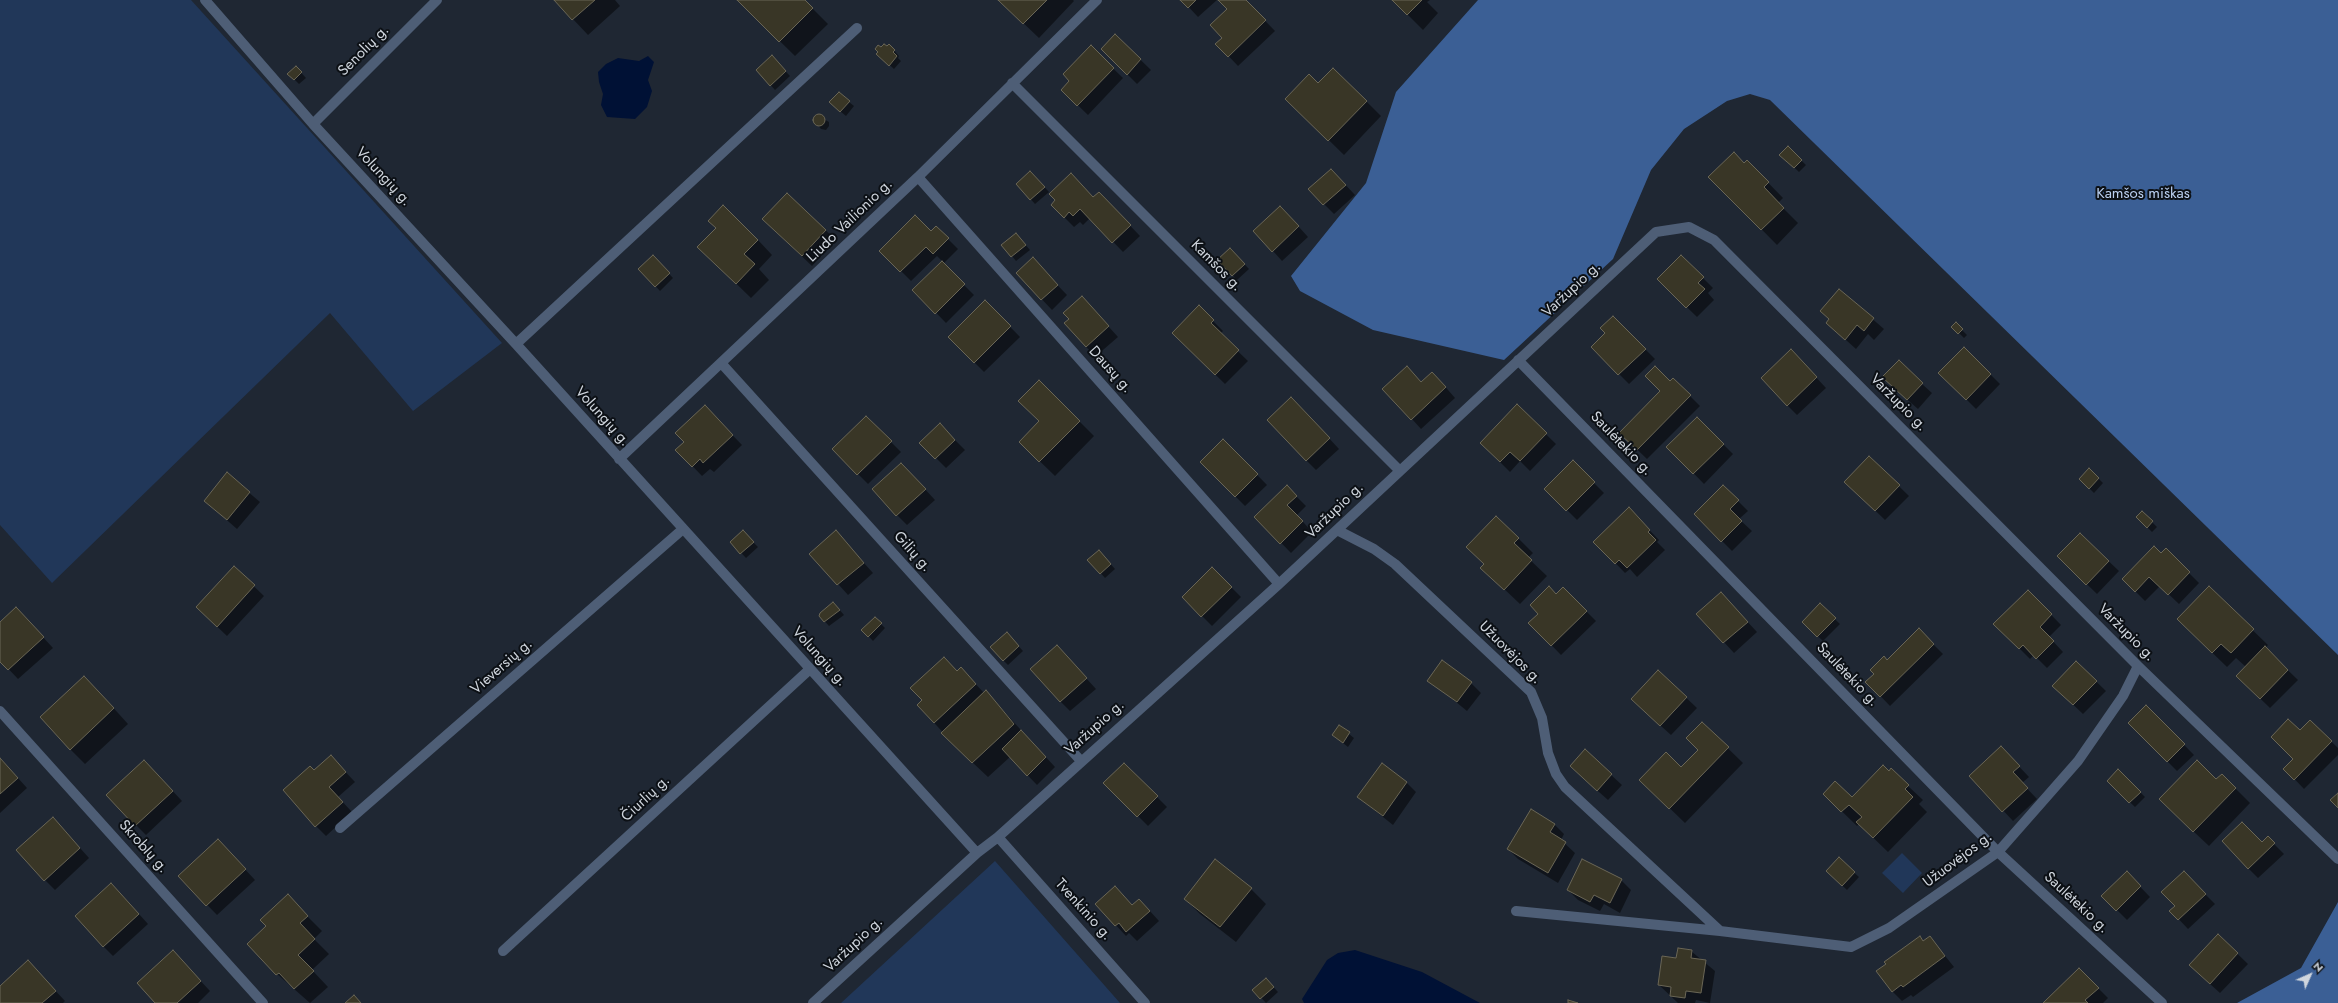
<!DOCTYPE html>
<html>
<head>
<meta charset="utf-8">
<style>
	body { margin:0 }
	#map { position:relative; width:2338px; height:1003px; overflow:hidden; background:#1f2733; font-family:Jost,sans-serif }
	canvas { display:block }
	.north { position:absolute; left:2290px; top:955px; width:40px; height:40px; -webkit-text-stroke:3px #0c1015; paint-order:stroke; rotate:45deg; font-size:11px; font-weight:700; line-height:16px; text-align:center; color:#cfd5dd }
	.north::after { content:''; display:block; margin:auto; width:14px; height:18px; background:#cfd5dd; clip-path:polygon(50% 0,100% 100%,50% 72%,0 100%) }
</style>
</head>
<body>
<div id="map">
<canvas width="2338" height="1003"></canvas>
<div class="north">N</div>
</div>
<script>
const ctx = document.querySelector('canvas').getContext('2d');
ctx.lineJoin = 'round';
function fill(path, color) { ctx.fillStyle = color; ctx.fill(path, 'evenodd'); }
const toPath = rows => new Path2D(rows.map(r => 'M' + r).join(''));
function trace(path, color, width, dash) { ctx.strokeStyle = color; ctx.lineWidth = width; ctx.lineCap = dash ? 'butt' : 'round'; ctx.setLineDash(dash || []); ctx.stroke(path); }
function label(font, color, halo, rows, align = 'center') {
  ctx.font = font + ' Jost,sans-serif'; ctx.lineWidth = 4; ctx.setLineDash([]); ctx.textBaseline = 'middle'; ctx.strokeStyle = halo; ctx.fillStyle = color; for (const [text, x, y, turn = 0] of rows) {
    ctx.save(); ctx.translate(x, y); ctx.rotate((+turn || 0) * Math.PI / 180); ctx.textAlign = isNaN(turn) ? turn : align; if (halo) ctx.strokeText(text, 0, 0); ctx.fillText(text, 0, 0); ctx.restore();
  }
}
fill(toPath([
	[0,0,191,0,502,343,413,411,330,313,52,583,0,525],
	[1902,853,1922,873,1903,893,1882,873],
	[995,861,1120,1003,841,1003]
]), '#213759');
fill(toPath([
	[1478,0,2338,0,2338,655,1770,100,1750,94,1727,101,1684,129,1651,170,1613,259,1504,360,1373,330,1300,291,1291,276,1366,183,1396,92],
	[2338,902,2338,1003,2237,1003,2301,968]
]), '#3b5f95');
fill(toPath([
	[648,56,654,62,648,80,652,91,647,107,635,119,607,117,601,105,603,94,599,82,598,72,606,64,618,58,639,61],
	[1355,950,1422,972,1480,1003,1304,1003,1302,999,1327,960,1338,953]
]), '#001135');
fill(toPath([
	[555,0,615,0,620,6,588,35],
	[738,0,804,0,828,24,795,56],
	[999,0,1073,0,1074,1,1039,38],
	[1182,0,1217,0,1198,17],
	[1220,0,1245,0,1275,31,1238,66,1217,44,1224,38,1228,9],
	[1393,0,1430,0,1427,2,1438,13,1423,30],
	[1115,35,1151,70,1137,84,1102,49],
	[889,45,899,56,898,58,901,61,894,69,882,58,881,49],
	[1091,47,1123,78,1088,115,1062,90,1071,81],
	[772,57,790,76,775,90,757,70],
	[296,67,306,78,299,84,289,74],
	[1318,84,1366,101,1381,116,1344,155,1287,99],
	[849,102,854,106,846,116,835,107],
	[817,115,829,122,829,126,826,130,821,129,815,122],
	[1788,148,1806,165,1799,172,1781,155],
	[1747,161,1783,198,1778,203,1798,223,1777,245,1710,177],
	[1035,177,1049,192,1035,204,1017,184],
	[1341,180,1355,195,1334,214,1310,190],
	[1099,193,1140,236,1123,252,1090,218,1083,225,1080,222,1074,227,1052,205,1094,198],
	[787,194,836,240,812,266,773,229],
	[1290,217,1308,237,1282,261,1273,251],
	[936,227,958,249,943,264,974,295,946,323,914,290,943,262,937,256,911,281,881,251,931,232],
	[1016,234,1030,250,1016,261,1012,256],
	[758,240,772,255,759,269,769,280,751,298,714,262],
	[1230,249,1249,269,1237,280,1218,260],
	[1681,256,1713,288,1708,293,1714,300,1697,317,1658,279],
	[653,257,673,278,660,291,640,269],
	[1042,269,1067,295,1052,310,1017,273],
	[1839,290,1884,329,1874,340,1868,334,1856,349,1827,323],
	[985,301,1020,337,984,372,949,337],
	[1091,307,1118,337,1096,356,1086,347],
	[1199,307,1223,331,1220,334,1248,361,1225,384,1173,333],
	[1613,317,1655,359,1629,384,1592,347,1607,333],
	[1956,324,1967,335,1964,338,1953,327],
	[1964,348,2000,384,1976,409,1940,373],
	[1801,361,1826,388,1797,415,1787,405],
	[1673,379,1700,406,1647,459,1620,433],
	[1039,381,1094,436,1055,476,1020,442,1041,422],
	[1422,383,1442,383,1455,398,1421,429,1412,419],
	[1922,384,1932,393,1918,409,1893,387],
	[1517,406,1556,444,1530,471,1520,461,1510,472,1481,443],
	[1301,408,1339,449,1316,470,1306,460],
	[714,416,742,445,714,472,710,469,702,476,677,450],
	[866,417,901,452,868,484,833,449],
	[1697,418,1733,454,1704,484,1668,447],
	[940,425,965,450,946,468,921,443],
	[1223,440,1267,485,1245,506,1201,462],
	[1869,457,1909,496,1885,520,1846,482],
	[1573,462,1604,493,1577,520,1546,489],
	[2089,469,2103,483,2094,493,2080,479],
	[227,474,260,502,237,529,205,501],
	[911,474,935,500,907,525,897,515],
	[1723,486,1748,511,1739,519,1752,531,1732,551,1695,514],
	[1287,487,1306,506,1297,515,1312,532,1291,553,1256,517],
	[1629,509,1659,540,1657,542,1665,550,1637,577,1630,569,1625,573,1595,542],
	[2142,512,2157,527,2152,532,2137,517],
	[2080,534,2119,571,2097,594,2058,556],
	[747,536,758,547,746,558,731,542],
	[1518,538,1533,553,1528,558,1547,576,1520,604,1482,568],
	[845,542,873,573,848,595,811,554],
	[2166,550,2199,583,2179,604,2160,586,2145,601,2123,579],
	[1099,551,1115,569,1105,578,1089,560],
	[234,567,264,596,227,636,207,617],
	[1212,568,1241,597,1212,626,1183,597],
	[1563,588,1596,621,1561,655,1530,623],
	[2209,588,2268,645,2265,648,2298,680,2270,708,2237,676,2246,667,2236,658,2227,667,2193,634],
	[2028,591,2061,625,2049,637,2063,652,2047,668,2034,655,2030,659,1995,624],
	[1731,604,1757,632,1734,653,1698,614],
	[1820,605,1840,624,1823,641,1803,622],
	[16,608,53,648,18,679,0,660,0,623],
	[838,608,844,615,829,626,820,616],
	[875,618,885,628,873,641,863,630],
	[1919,630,1943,654,1890,706,1867,682],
	[1011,638,1023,651,1008,665,1003,660],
	[1066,656,1096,689,1070,711,1060,701],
	[2076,662,2106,691,2083,714,2064,696],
	[1658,671,1697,708,1671,735,1642,709],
	[957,672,971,679,984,693,986,692,1055,767,1037,785,1010,757,988,777,957,748,918,705],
	[1429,680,1471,683,1481,693,1467,711],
	[99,692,128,724,85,764,70,749],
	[2146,706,2194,755,2177,771,2129,723],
	[2310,721,2338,748,2338,755,2304,789,2285,769,2295,759,2300,731],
	[1702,723,1743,763,1685,823,1655,794,1699,750],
	[1339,726,1354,738,1348,747,1333,735],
	[1585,751,1622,785,1608,800,1581,776],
	[0,758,27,788,0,813],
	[2011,758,2029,777,2022,783,2037,799,2013,821,1971,776],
	[1124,764,1167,807,1148,826,1105,783],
	[340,766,355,782,338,797,352,812,326,836,316,826,314,771],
	[1891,770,1923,800,1919,804,1927,812,1888,852,1859,824,1857,826,1824,794,1852,799],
	[2118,770,2145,797,2135,807,2108,781],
	[154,771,182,801,146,835,136,825],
	[2222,775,2250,803,2209,846,2175,814],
	[1406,782,1416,792,1393,825,1358,797],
	[1554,824,1564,834,1561,840,1575,853,1558,883,1518,859,1508,849],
	[63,829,89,858,55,890,45,880],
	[2268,838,2284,854,2258,878,2248,868],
	[227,850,255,880,217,915,179,876],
	[1839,859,1859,877,1847,890,1827,871],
	[2127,873,2150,897,2127,920,2103,896],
	[1621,880,1631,890,1620,913,1604,904,1600,911,1578,900,1568,890],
	[2193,882,2215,904,2188,929,2171,911],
	[1115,887,1133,906,1149,910,1159,921,1137,941,1129,933,1126,936,1096,904],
	[1251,889,1266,904,1236,942,1200,914,1185,899],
	[121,894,148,924,113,956,103,946],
	[302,911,322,931,314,939,329,954,312,970,328,987,310,1003,277,974],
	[2218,935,2248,964,2220,993,2200,975],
	[1920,937,1924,941,1930,937,1954,967,1913,997,1911,995,1902,1001,1892,991],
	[1691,951,1715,971,1710,1003,1696,1000,1695,1003,1678,1003,1659,985,1677,960],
	[183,962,210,991,198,1003,156,1003],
	[2079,969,2108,998,2103,1003,2044,1003],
	[38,972,65,1001,63,1003,0,1003,0,987],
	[1266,979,1278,992,1266,1003,1254,990]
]), '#0007');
const building = toPath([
	[554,0,595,0,572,20,554,0],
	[737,0,805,0,813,8,779,42,737,0],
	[998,0,1047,0,1023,24,998,0],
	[1180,0,1196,0,1188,8,1180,0],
	[1218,0,1246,0,1266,20,1228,57,1215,44,1222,38,1210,25,1227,9,1218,0],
	[1392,0,1422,0,1407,15,1392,0],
	[1115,34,1141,59,1127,75,1101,49,1115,34],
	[884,44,887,46,889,44,895,50,893,52,897,56,889,66,876,54,878,52,875,49,878,45,881,47,884,44],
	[1091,45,1114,68,1077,106,1061,90,1069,81,1063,74,1091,45],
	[772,55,786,71,770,86,756,70,772,55],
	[296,66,302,72,294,80,287,74,296,66],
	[1333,68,1367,101,1328,141,1285,99,1309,74,1318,83,1333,68],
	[839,92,850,101,840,112,829,102,839,92],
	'813 120a6 6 0 1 1 12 0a6 6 0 1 1-12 0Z',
	[1788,146,1802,160,1794,168,1779,155,1788,146],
	[1734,152,1744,163,1747,160,1769,182,1764,187,1784,208,1761,230,1708,177,1734,152],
	[1331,169,1346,185,1323,205,1308,189,1331,169],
	[1030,171,1045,187,1030,200,1016,184,1030,171],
	[1071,173,1093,197,1099,192,1131,225,1112,243,1080,209,1073,216,1069,212,1064,218,1051,205,1055,200,1049,194,1071,173],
	[787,193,826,230,802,256,762,219,787,193],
	[723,205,758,240,744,254,755,264,736,284,697,247,716,228,708,221,723,205],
	[1280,206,1299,226,1272,252,1253,231,1280,206],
	[915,215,931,231,936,226,949,238,933,254,926,247,900,272,879,251,915,215],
	[1016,233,1026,245,1011,257,1001,245,1016,233],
	[1230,248,1245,264,1232,276,1217,260,1230,248],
	[653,255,670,273,655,287,638,269,653,255],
	[1681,255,1704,277,1698,283,1705,289,1686,308,1657,279,1681,255],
	[1033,257,1058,285,1041,300,1016,273,1033,257],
	[942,261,965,284,935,314,912,290,942,261],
	[1839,289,1874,318,1864,331,1857,325,1845,340,1826,323,1829,319,1820,311,1839,289],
	[1082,296,1109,326,1086,347,1064,323,1069,319,1063,313,1082,296],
	[985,300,1011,326,974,363,948,337,985,300],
	[1199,305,1214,320,1211,323,1239,350,1215,375,1172,333,1199,305],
	[1613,316,1646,349,1618,375,1591,347,1605,333,1600,328,1613,316],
	[1956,322,1963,329,1958,334,1951,327,1956,322],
	[1964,347,1991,374,1966,400,1938,373,1964,347],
	[1791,349,1817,377,1787,406,1761,378,1791,349],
	[1899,360,1923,383,1907,400,1882,377,1899,360],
	[1407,366,1421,382,1432,372,1446,387,1411,420,1382,389,1407,366],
	[1655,366,1670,381,1673,378,1691,395,1637,450,1619,433,1660,391,1645,376,1655,366],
	[1039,380,1080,421,1039,462,1019,442,1039,421,1018,401,1039,380],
	[1291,397,1330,438,1306,461,1267,420,1291,397],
	[1517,404,1547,433,1520,461,1510,452,1500,462,1480,443,1517,404],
	[705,405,733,435,703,463,700,459,692,467,675,450,684,442,675,433,705,405],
	[866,416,892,441,857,475,832,449,866,416],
	[1697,417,1724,444,1693,474,1666,447,1697,417],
	[940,423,955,440,935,459,919,443,940,423],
	[1223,439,1258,474,1235,497,1200,462,1223,439],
	[1869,456,1900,485,1875,511,1844,482,1869,456],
	[1573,460,1595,482,1566,511,1544,489,1573,460],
	[901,463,926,489,896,516,872,489,901,463],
	[2089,468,2099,478,2089,489,2079,479,2089,468],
	[227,472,250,492,227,520,204,501,227,472],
	[1287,485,1297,496,1287,505,1303,521,1280,544,1254,517,1287,485],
	[1723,485,1739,500,1730,509,1742,521,1721,542,1694,514,1723,485],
	[1629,507,1650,530,1648,532,1656,540,1627,568,1619,560,1615,564,1593,542,1629,507],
	[2142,511,2153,521,2147,528,2136,517,2142,511],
	[1496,516,1519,538,1514,543,1532,560,1504,590,1480,568,1484,564,1466,547,1496,516],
	[743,530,754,542,740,554,730,542,743,530],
	[836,530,864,563,837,585,809,554,836,530],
	[2080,533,2109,561,2086,585,2057,556,2080,533],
	[2154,546,2161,553,2166,548,2190,572,2168,595,2149,577,2135,592,2122,579,2154,546],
	[1099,550,1111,564,1100,574,1087,560,1099,550],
	[234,566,255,585,217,627,196,607,234,566],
	[1212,567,1232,587,1201,617,1182,597,1212,567],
	[1549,586,1556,594,1563,587,1587,611,1551,646,1528,623,1538,614,1530,605,1549,586],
	[2209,586,2254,629,2231,653,2221,644,2212,653,2177,619,2209,586],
	[2028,590,2052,614,2040,627,2054,641,2036,659,2023,645,2019,649,1993,624,2028,590],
	[1721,592,1748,622,1723,643,1696,614,1721,592],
	[833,602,840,610,824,622,819,616,820,613,833,602],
	[1820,603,1836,618,1817,637,1802,622,1820,603],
	[16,607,44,637,8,670,0,662,0,622,16,607],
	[875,617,882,623,868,637,861,630,875,617],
	[1919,628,1934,644,1880,697,1865,682,1874,674,1870,670,1884,656,1887,660,1919,628],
	[1007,632,1019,646,1003,661,990,647,1007,632],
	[1057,645,1087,678,1060,702,1030,669,1057,645],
	[2265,646,2288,670,2260,699,2236,676,2265,646],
	[944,657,957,671,961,667,976,684,934,723,917,705,922,700,910,688,944,657],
	[1442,660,1472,682,1457,702,1427,681,1442,660],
	[2076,661,2097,681,2073,705,2052,686,2076,661],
	[1658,670,1687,697,1660,726,1631,699,1658,670],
	[84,676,114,708,70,750,40,717,84,676],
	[986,690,1014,724,972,763,941,733,986,690],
	[2146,705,2185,744,2167,762,2128,723,2146,705],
	[2288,719,2300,730,2310,720,2332,741,2294,780,2283,769,2293,759,2271,737,2288,719],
	[1702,722,1729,747,1669,809,1639,780,1666,752,1681,767,1698,750,1686,738,1702,722],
	[1339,725,1350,732,1343,743,1332,735,1339,725],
	[1021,730,1046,757,1027,776,1002,749,1021,730],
	[2001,746,2020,766,2013,772,2028,788,2002,812,1969,776,2001,746],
	[1585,749,1612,774,1597,791,1570,766,1585,749],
	[331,755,346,772,329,787,343,802,315,827,283,790,310,766,314,770,331,755],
	[0,758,18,778,0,794,0,758],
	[144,760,173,791,135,826,106,795,144,760],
	[2197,760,2216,779,2222,774,2236,788,2193,832,2159,799,2197,760],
	[1124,763,1158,796,1137,817,1103,783,1124,763],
	[1382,763,1407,782,1383,816,1357,797,1382,763],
	[1883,765,1889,771,1891,768,1909,785,1905,789,1913,797,1873,838,1856,822,1862,817,1849,805,1841,812,1823,794,1835,781,1852,797,1883,765],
	[2118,769,2141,792,2129,803,2107,781,2118,769],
	[2338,793,2338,808,2330,800,2338,793],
	[1531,809,1555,824,1550,832,1566,842,1548,873,1507,849,1531,809],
	[53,817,80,848,44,881,16,850,53,817],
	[2242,822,2262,842,2268,836,2275,843,2248,869,2222,841,2242,822],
	[218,839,246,869,206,906,178,876,218,839],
	[1839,857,1855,872,1842,886,1826,871,1839,857],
	[1215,859,1252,888,1220,927,1184,899,1215,859],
	[1582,859,1622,879,1610,903,1594,895,1590,902,1567,890,1582,859],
	[2127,871,2141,886,2116,911,2101,896,2127,871],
	[2184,871,2206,894,2178,920,2169,911,2175,906,2161,892,2184,871],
	[111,883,139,914,103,947,75,916,111,883],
	[1115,886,1132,905,1139,899,1150,911,1126,932,1119,923,1115,926,1095,904,1115,886],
	[288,894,308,916,300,923,315,939,298,955,314,971,294,989,279,973,276,975,247,944,266,926,260,920,288,894],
	[2218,934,2238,953,2210,984,2189,965,2218,934],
	[1920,936,1923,941,1930,936,1945,956,1903,987,1901,985,1892,992,1876,971,1886,964,1884,962,1920,936],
	[1678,948,1692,950,1691,958,1706,960,1701,993,1686,991,1685,998,1670,996,1671,987,1658,985,1662,956,1676,958,1678,948],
	[173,950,201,981,177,1003,155,1003,137,983,173,950],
	[28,960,56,991,42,1003,0,1003,0,986,28,960],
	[2079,968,2099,988,2085,1000,2088,1003,2043,1003,2079,968],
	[1266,978,1274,987,1260,999,1252,990,1266,978],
	[354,995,361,1003,345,1003,354,995],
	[1568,1000,1578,1003,1568,1003,1568,1000]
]);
fill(building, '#393626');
trace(building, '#6a6656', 1);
trace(toPath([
	[205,0,313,124,516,344,977,853],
	[1012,83,1399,470],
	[313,124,437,0],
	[918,177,1279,584],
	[516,344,857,28],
	[1518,360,1998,852,2162,1003],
	[722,364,1081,761],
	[619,459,918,177,1097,0],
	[1337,530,1374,549,1395,564,1531,692,1542,718,1548,753,1556,774,1565,787,1720,931],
	[0,711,263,1003],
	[340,828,683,529],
	[998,837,1145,1003],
	[1516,911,1720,931,1851,947,1889,928,1998,852,2078,761,2123,696,2138,666],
	[503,951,810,669],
	[813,1003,977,853,998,837,1279,584,1656,232,1689,227,1714,240,2138,666,2338,859]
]), '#4e5e76', 10);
label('15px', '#cfd5dd', '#0c1015', [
	["Senolių g.",364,51,-45],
	["Volungių g.",383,177,47],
	["Liudo Vailionio g.",850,221,-44],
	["Kamšos g.",1216,266,45],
	["Varžupio g.",1572,290,-43],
	["Dausų g.",1110,370,48],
	["Varžupio g.",1898,403,45],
	["Volungių g.",602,417,48],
	["Saulėtekio g.",1621,444,46],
	["Varžupio g.",1335,511,-44],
	["Gilių g.",912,552,48],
	["Varžupio g.",2126,633,45],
	["Užuovėjos g.",1510,653,45],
	["Volungių g.",819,657,48],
	["Vieversių g.",502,667,-41],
	["Saulėtekio g.",1847,675,46],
	["Varžupio g.",1095,728,-42],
	["Čiurlių g.",646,799,-43],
	["Skroblų g.",143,847,48],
	["Užuovėjos g.",1958,860,-37],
	["Saulėtekio g.",2076,903,43],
	["Tvenkinio g.",1083,910,48],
	["Varžupio g.",854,945,-43]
]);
label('15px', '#bacff0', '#0c1015', [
	["Kamšos miškas",2143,194]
]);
</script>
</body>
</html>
